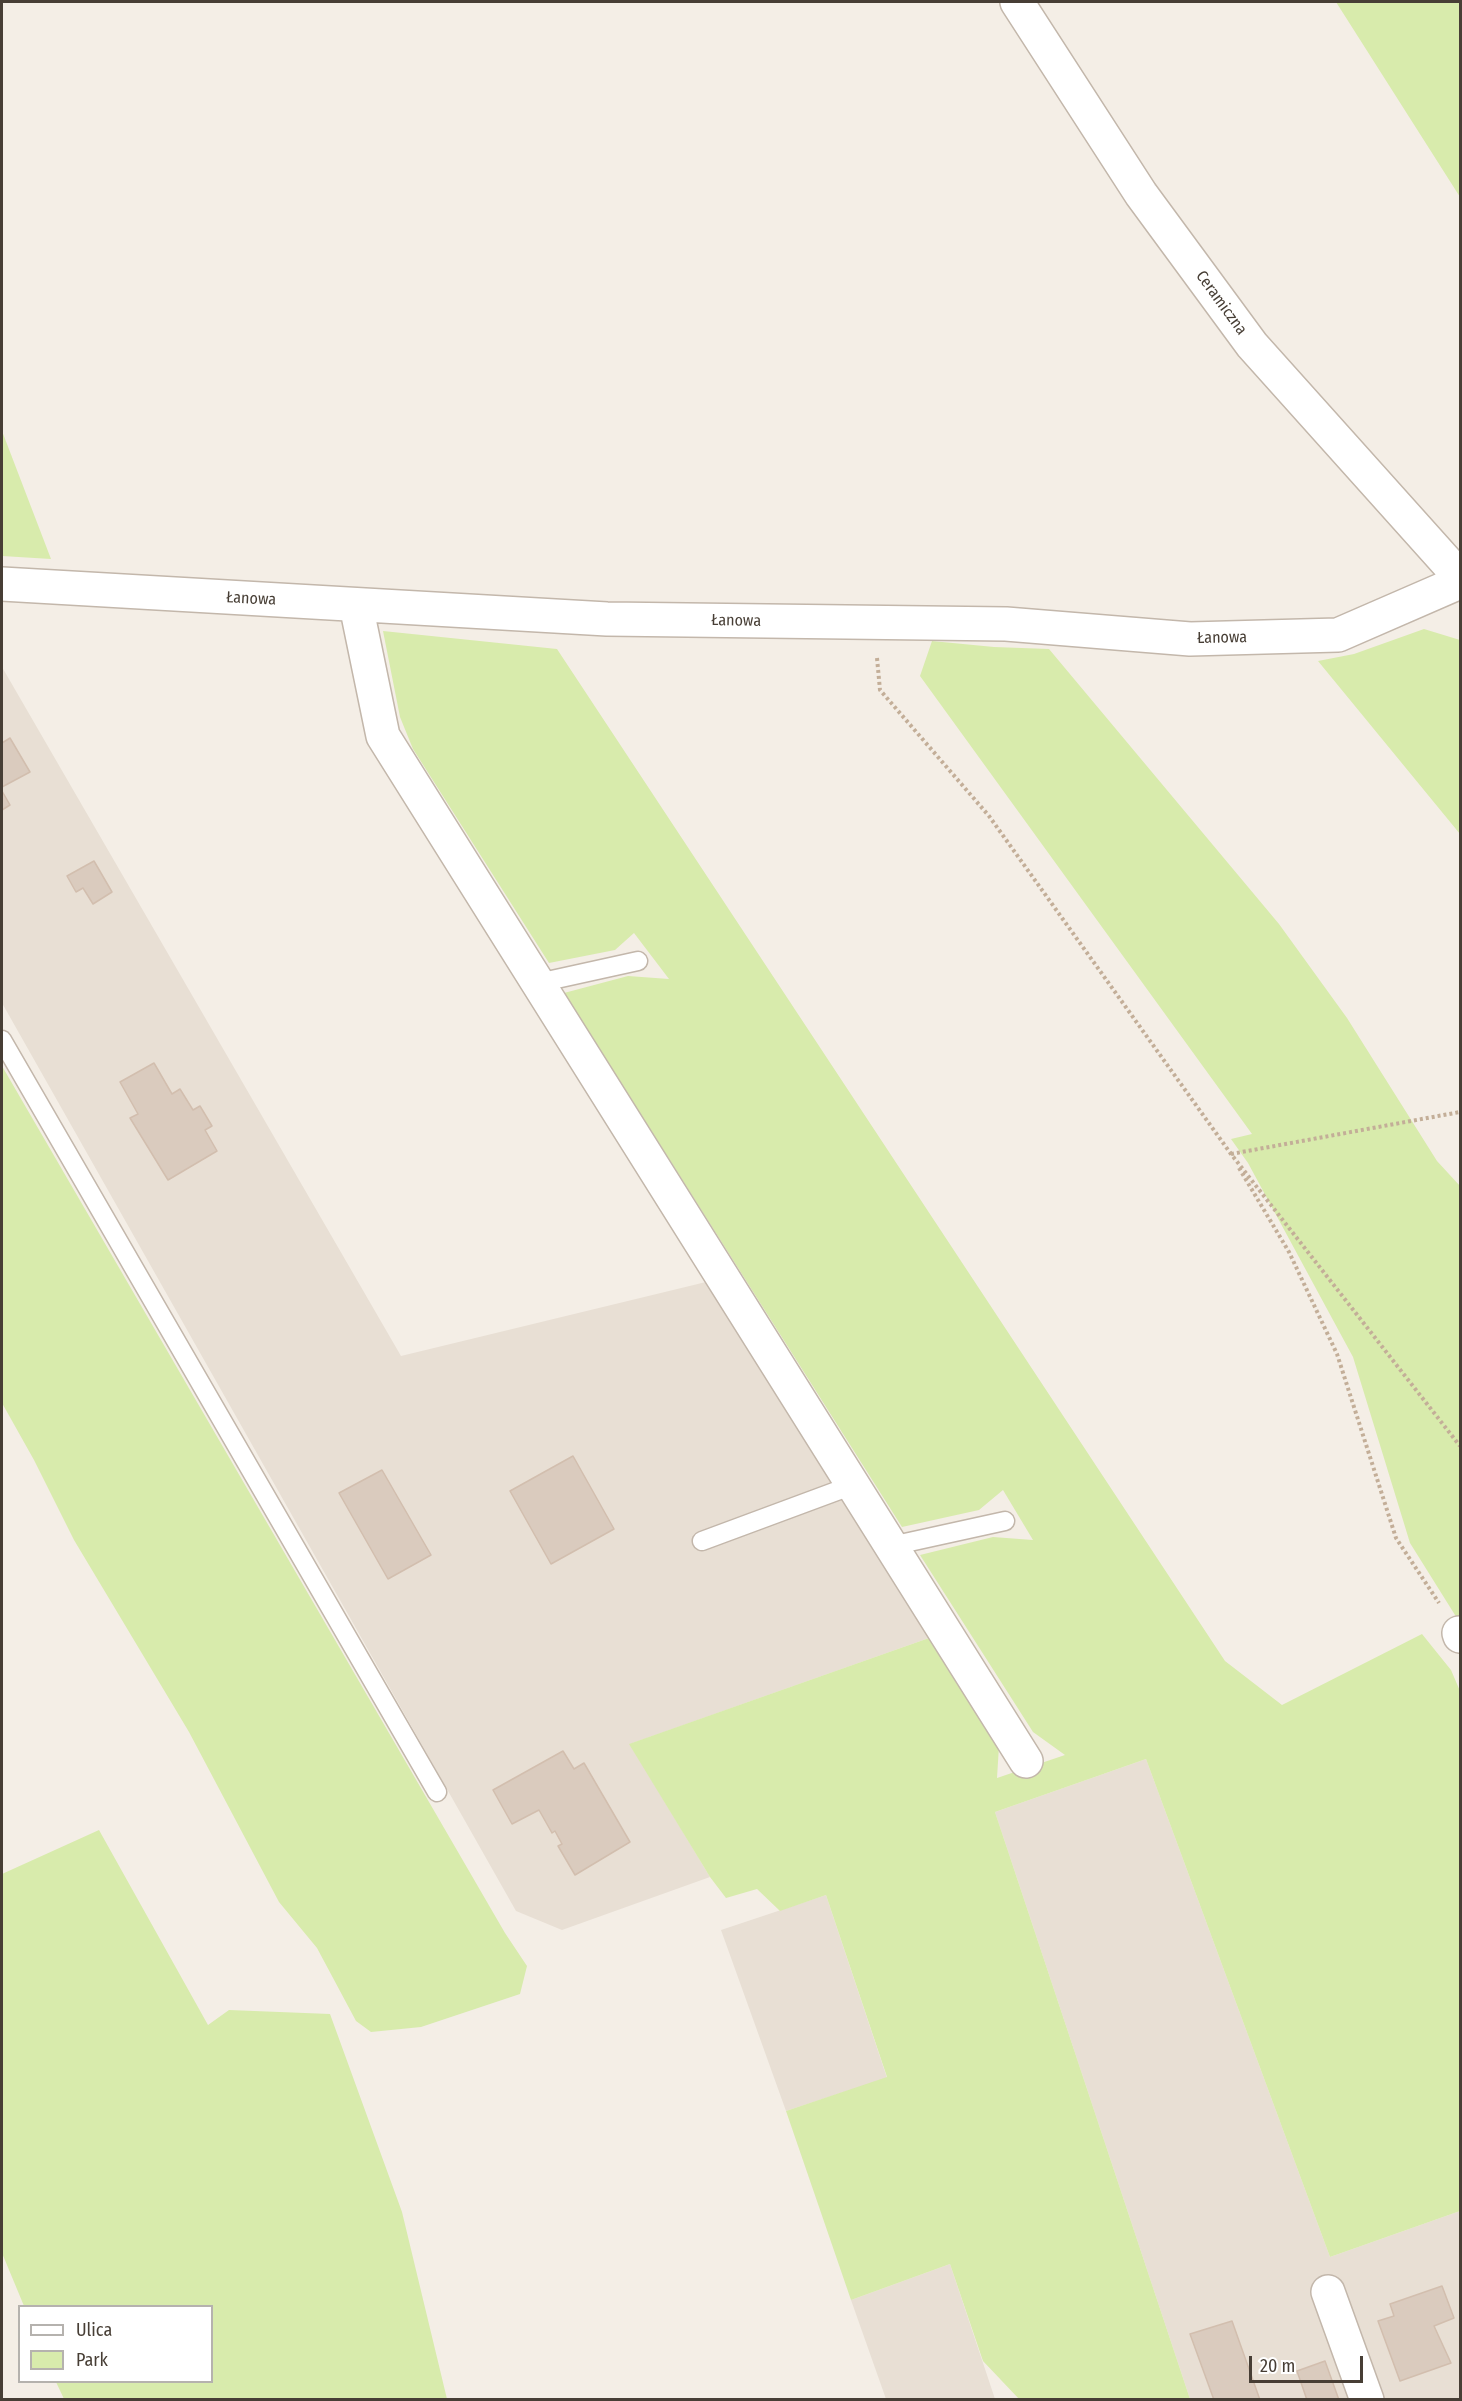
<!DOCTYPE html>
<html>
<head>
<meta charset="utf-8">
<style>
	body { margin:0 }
	#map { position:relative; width:1462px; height:2401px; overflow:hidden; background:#f4eee6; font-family:"Fira Sans Condensed",sans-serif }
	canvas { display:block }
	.frame { position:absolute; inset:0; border:3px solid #473e35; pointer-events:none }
	.legend { position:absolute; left:18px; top:2305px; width:195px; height:78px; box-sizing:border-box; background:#fff; border:2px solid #b5b2ae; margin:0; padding:8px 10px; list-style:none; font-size:18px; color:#473e35 }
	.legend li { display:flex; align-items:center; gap:12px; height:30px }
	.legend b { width:30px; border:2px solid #b5b2ae }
	.scale { position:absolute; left:1249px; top:2356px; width:114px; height:27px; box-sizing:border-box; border:3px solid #473e35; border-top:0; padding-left:8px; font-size:18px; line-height:21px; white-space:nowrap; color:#473e35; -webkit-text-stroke:4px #fff; paint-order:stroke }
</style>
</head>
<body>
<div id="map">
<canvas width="1462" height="2401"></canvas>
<div class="frame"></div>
<ul class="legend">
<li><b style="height:8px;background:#fff"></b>Ulica</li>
<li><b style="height:16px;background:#d8ebac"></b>Park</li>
</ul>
<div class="scale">20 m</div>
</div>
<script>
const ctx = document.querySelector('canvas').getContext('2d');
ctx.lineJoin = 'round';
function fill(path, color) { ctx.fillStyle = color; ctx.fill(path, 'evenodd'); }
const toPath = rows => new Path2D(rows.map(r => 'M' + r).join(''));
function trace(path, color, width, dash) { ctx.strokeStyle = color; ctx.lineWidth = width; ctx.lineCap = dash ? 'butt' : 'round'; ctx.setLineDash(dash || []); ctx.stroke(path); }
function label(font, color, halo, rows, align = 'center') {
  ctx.font = font + ' "Fira Sans Condensed",sans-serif'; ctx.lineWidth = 4.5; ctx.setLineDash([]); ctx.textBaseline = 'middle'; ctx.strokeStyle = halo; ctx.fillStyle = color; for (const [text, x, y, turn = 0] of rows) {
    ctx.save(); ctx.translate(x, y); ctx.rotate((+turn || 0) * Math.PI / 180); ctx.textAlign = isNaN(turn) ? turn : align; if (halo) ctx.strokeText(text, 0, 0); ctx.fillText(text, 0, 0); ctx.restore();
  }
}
fill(toPath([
	[2,667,401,1356,706,1282,929,1638,630,1744,710,1877,562,1930,516,1911,2,1003],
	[1146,1759,1330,2257,1460,2211,1460,2399,1190,2399,995,1812],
	[826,1895,887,2078,786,2111,721,1930],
	[950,2264,995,2399,886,2399,851,2300]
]), '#e8dfd4');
fill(toPath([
	[1336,2,1460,2,1460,197],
	[2,431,51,559,2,556],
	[1424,629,1460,640,1460,834,1318,661,1354,654],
	[383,631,557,649,1225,1661,1282,1705,1422,1634,1451,1670,1460,1691,1460,2211,1330,2257,1146,1759,995,1812,1190,2399,1019,2399,983,2361,950,2264,851,2300,786,2111,887,2077,826,1895,780,1911,757,1889,726,1898,710,1877,629,1744,929,1638,999,1746,997,1778,1065,1755,1033,1732,920,1555,993,1537,1033,1540,1003,1490,979,1510,902,1527,564,993,628,976,669,979,634,933,615,950,549,963,413,749,400,717],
	[932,641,994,647,1049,649,1279,924,1347,1018,1437,1161,1460,1186,1460,1623,1410,1543,1353,1357,1248,1163,1231,1139,1252,1134,920,676],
	[2,1066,505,1933,527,1966,520,1994,421,2027,371,2032,356,2021,317,1948,279,1902,189,1732,74,1540,34,1460,2,1403],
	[99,1830,208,2025,229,2010,330,2014,402,2212,447,2399,64,2399,56,2382,212,2382,212,2306,24,2306,2,2253,2,1874]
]), '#d8ebac');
const building = toPath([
	[10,738,30,772,2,787,2,743,10,738],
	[2,791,10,805,2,810,2,791],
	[94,861,112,892,93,904,83,888,76,892,67,876,94,861],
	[154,1063,172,1094,180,1089,193,1110,200,1106,212,1126,205,1130,217,1151,168,1180,130,1118,138,1114,120,1082,154,1063],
	[573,1456,614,1529,551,1564,510,1491,573,1456],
	[382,1470,431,1555,388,1579,339,1493,382,1470],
	[563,1751,574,1769,584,1763,630,1842,575,1875,558,1846,562,1844,555,1831,552,1833,539,1810,512,1824,493,1790,563,1751],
	[1442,2286,1454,2318,1434,2326,1451,2363,1400,2381,1378,2321,1394,2316,1390,2304,1442,2286],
	[1232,2321,1260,2400,1214,2400,1190,2334,1232,2321],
	[1325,2361,1339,2400,1307,2400,1297,2371,1325,2361]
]);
fill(building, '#dacbbe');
trace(building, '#d2beae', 1.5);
const lane = toPath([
	[538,983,638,961],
	[2,1040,437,1792],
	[702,1541,853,1485],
	[891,1546,1005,1521]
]);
const street = toPath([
	[1017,2,1141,194,1252,345,1460,577],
	[2,584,607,619,1006,624,1190,639,1338,635,1460,582],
	[356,605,383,736,1026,1761],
	[1459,1633,1460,1636],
	[1328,2292,1367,2400]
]);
trace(lane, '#c3b7ab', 21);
trace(street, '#c3b7ab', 36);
trace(toPath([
	[877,658,880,690,989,816,1231,1154,1460,1446],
	[1231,1154,1460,1112],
	[1239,1168,1289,1252,1337,1354,1396,1538,1439,1603]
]), '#c3ae98', 4, [3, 3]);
trace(lane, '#fff', 18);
trace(street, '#fff', 33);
label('16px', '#473e35', '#fff', [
	["Ceramiczna",1221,303,54],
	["Łanowa",251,599,3],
	["Łanowa",736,621,1],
	["Łanowa",1222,638,-1]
]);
</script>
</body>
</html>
